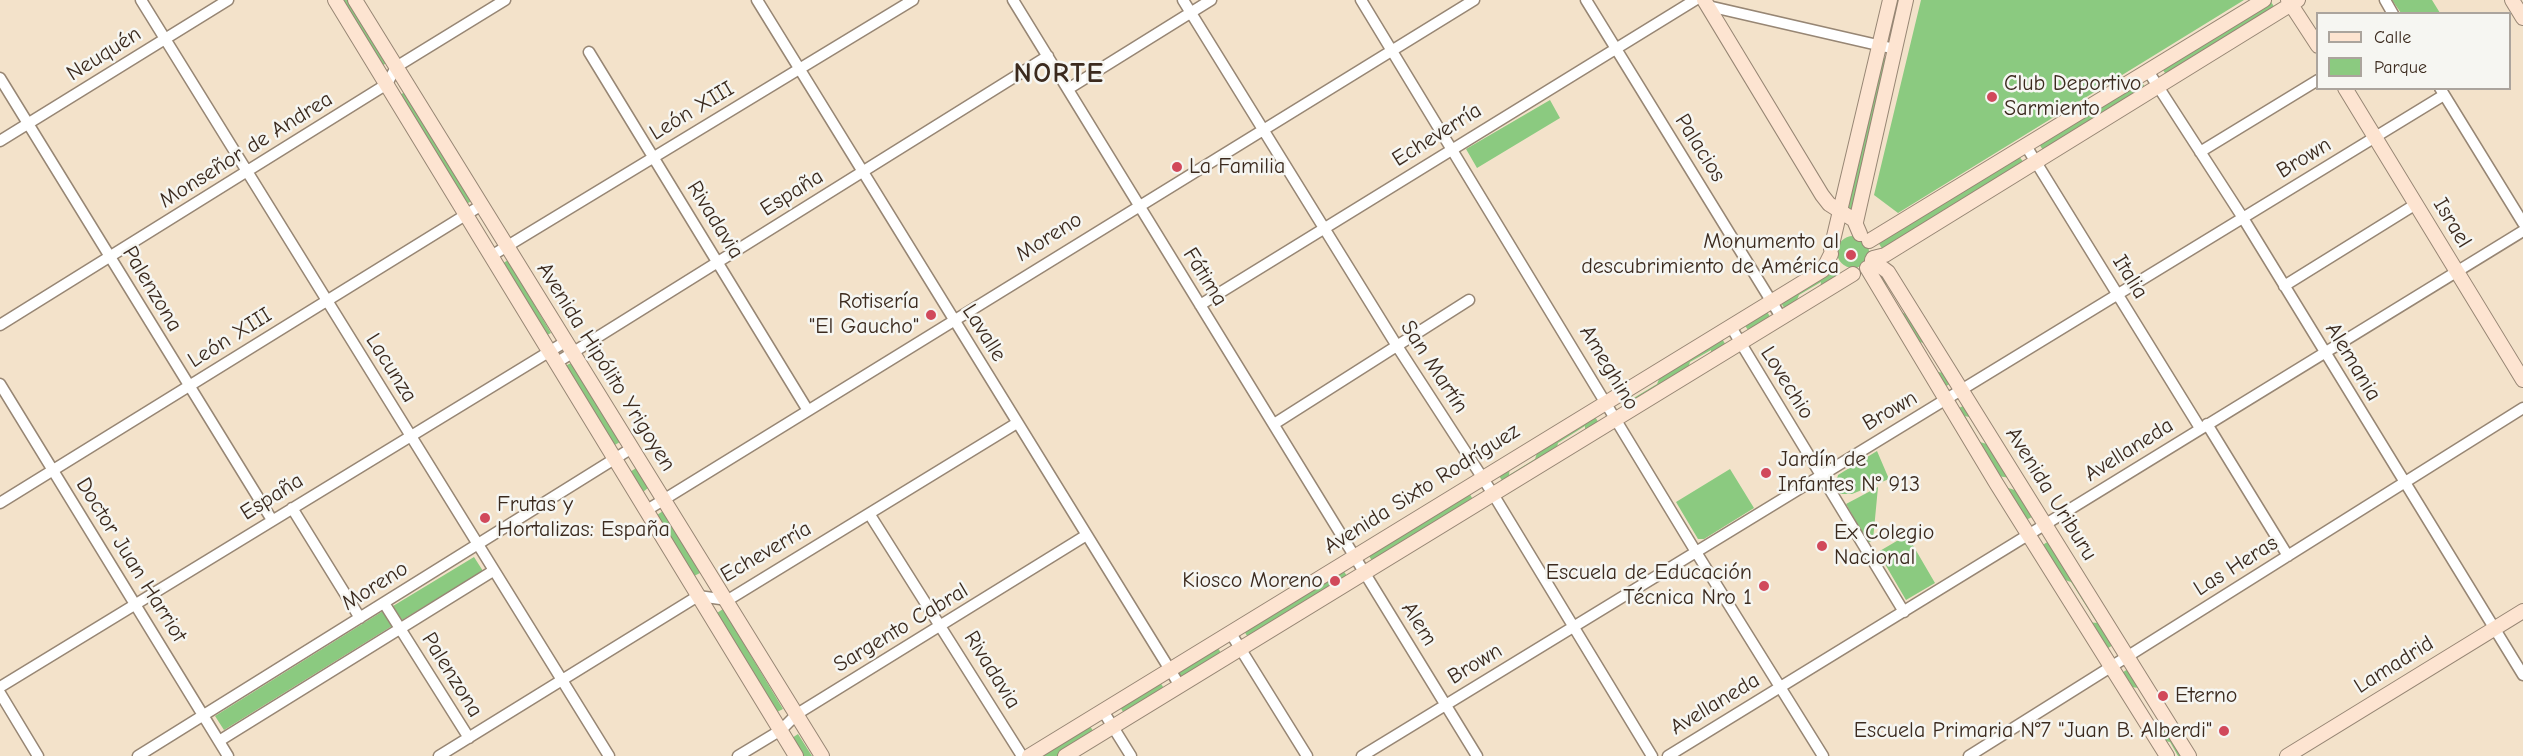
<!DOCTYPE html>
<html>
<head>
<meta charset="utf-8">
<style>
	body { margin:0 }
	#map { position:relative; width:2523px; height:756px; overflow:hidden; background:#f3e2ca; font-family:"Comic Neue",sans-serif }
	canvas { display:block }
	.legend { position:absolute; left:2316px; top:12px; width:195px; height:78px; box-sizing:border-box; background:#f6f6f2; border:2px solid #aba49d; margin:0; padding:8px 10px; list-style:none; font-size:18px; color:#3b2a1e }
	.legend li { display:flex; align-items:center; gap:12px; height:30px }
	.legend b { width:30px; border:2px solid #aba49d }
</style>
</head>
<body>
<div id="map">
<canvas width="2523" height="756"></canvas>
<ul class="legend">
<li><b style="height:8px;background:#fde4d1"></b>Calle</li>
<li><b style="height:16px;background:#8bca80"></b>Parque</li>
</ul>
</div>
<script>
const ctx = document.querySelector('canvas').getContext('2d');
ctx.lineJoin = 'round';
function fill(path, color) { ctx.fillStyle = color; ctx.fill(path, 'evenodd'); }
const toPath = rows => new Path2D(rows.map(r => 'M' + r).join(''));
function trace(path, color, width, dash) { ctx.strokeStyle = color; ctx.lineWidth = width; ctx.lineCap = dash ? 'butt' : 'round'; ctx.setLineDash(dash || []); ctx.stroke(path); }
function label(font, color, halo, rows, align = 'center') {
  ctx.font = font + ' "Comic Neue",sans-serif'; ctx.lineWidth = 5; ctx.setLineDash([]); ctx.textBaseline = 'middle'; ctx.strokeStyle = halo; ctx.fillStyle = color; for (const [text, x, y, turn = 0] of rows) {
    ctx.save(); ctx.translate(x, y); ctx.rotate((+turn || 0) * Math.PI / 180); ctx.textAlign = isNaN(turn) ? turn : align; if (halo) ctx.strokeText(text, 0, 0); ctx.fillText(text, 0, 0); ctx.restore();
  }
}
fill(toPath([
	[340,0,348,0,387,63,381,66],
	[1921,0,2244,0,1898,213,1874,195],
	[2270,0,2276,10,2167,76,2161,67],
	[2392,0,2432,0,2440,13,2401,13],
	[1882,57,1886,58,1855,193,1857,200,1853,215,1843,207],
	[2140,79,2146,89,2044,152,2038,142],
	[405,92,472,201,466,204,398,96],
	[1550,100,1560,118,1477,168,1466,149],
	[2018,155,2025,164,1884,252,1878,242],
	'1837 252a16 16 0 1 1 32 0a16 16 0 1 1-32 0Z',
	[508,260,551,333,545,336,502,264],
	[1832,269,1841,275,1820,290,1821,282,1799,295,1795,305,1786,311,1780,301],
	[1885,274,1893,286,1883,284,1900,312,1910,315,1952,383,1944,387,1934,371,1943,373,1925,344,1914,339,1877,279],
	[1766,310,1772,320,1750,333,1744,324],
	[1721,337,1727,347,1710,358,1711,350,1690,362,1687,372,1627,409,1621,399,1633,391,1632,399,1657,384,1661,374],
	[571,363,620,442,613,446,565,366],
	[1965,405,1973,418,1965,416,1980,442,1990,445,2010,478,1998,476,1957,409],
	[1594,415,1600,425,1585,434,1585,426,1558,443,1556,452,1504,484,1498,474,1510,467,1509,475,1535,459,1538,450],
	[1877,451,1889,479,1852,494,1840,494,1835,486,1838,475],
	[636,468,648,488,643,492,630,472],
	[1730,469,1754,508,1704,539,1698,539,1676,502],
	[1878,487,1873,540,1868,543,1846,504],
	[2005,487,2018,491,2034,516,2026,520],
	[1469,493,1474,501,1374,564,1369,556],
	[663,511,700,573,694,576,657,515],
	[1907,535,1935,583,1906,600,1878,552],
	[2049,541,2113,645,2105,650,2088,622,2097,623,2071,582,2062,579,2041,546],
	[474,557,483,571,402,620,393,606],
	[1343,570,1349,579,1249,639,1244,631],
	[723,609,783,709,777,712,717,613],
	[383,611,392,626,224,730,215,716],
	[1217,646,1222,655,1182,680,1177,671],
	[2128,669,2139,688,2131,687,2154,724,2163,726,2181,756,2178,756,2170,742,2161,740,2120,674],
	[1160,682,1165,690,1125,715,1120,707],
	[1090,726,1095,734,1059,756,1040,756],
	[798,734,812,756,803,756,792,738]
]), '#8bca80');
const street = toPath([
	[141,0,609,756],
	[757,0,1180,686],
	[1013,0,1477,756],
	[1183,0,1397,346,1493,494,1652,756],
	[1361,0,1696,552,1823,756],
	[1586,0,1781,317],
	[2385,0,2393,14],
	[1708,6,1895,49],
	[589,52,807,409],
	[2148,71,2243,218,2523,675],
	[0,78,272,520],
	[2440,88,2523,223],
	[1068,89,1211,0],
	[0,141,228,0],
	[2026,146,2200,428],
	[2200,152,2318,80],
	[491,256,913,0],
	[2284,286,2416,204],
	[1200,305,1695,0],
	[0,325,387,84,396,67,505,0],
	[1731,327,1904,612],
	[556,363,1048,56],
	[0,384,228,756],
	[1274,424,1469,300],
	[2207,424,2288,556],
	[0,503,480,206],
	[292,508,360,618],
	[647,510,1474,0],
	[870,515,1022,756],
	[384,603,469,738],
	[1230,632,1307,756],
	[0,687,565,342],
	[0,693,38,756],
	[1103,711,1131,756],
	[219,741,493,571],
	[138,756,632,448],
	[439,756,698,596,728,600,1017,423],
	[738,756,781,730,797,714,1085,536],
	[1362,756,2444,95],
	[1668,756,2523,231],
	[1969,756,2523,408]
]);
const secondary = toPath([
	[335,0,796,756],
	[355,0,822,756],
	[1704,0,1822,195,1829,204,1854,220,1860,234],
	[2288,0,2318,46],
	[2512,0,2523,18],
	[2345,88,2523,380],
	[1856,222,1906,0],
	[1869,241,2264,0],
	[1831,249,1890,0],
	[1873,258,1885,255,2298,0],
	[1872,260,1888,272,2189,756],
	[1867,268,1996,483,2167,756],
	[1029,756,1823,270,1831,254],
	[1065,756,1853,274],
	[2287,756,2523,611]
]);
trace(street, '#978674', 13);
trace(secondary, '#978674', 16);
trace(street, '#fff', 10);
trace(secondary, '#fde4d1', 14);
for (const [x, y, r, color] of [
	[1992,97,6,"#d1495b"],
	[1177,167,6,"#d1495b"],
	[1851,255,6,"#d1495b"],
	[931,315,6,"#d1495b"],
	[1766,473,6,"#d1495b"],
	[485,518,6,"#d1495b"],
	[1822,546,6,"#d1495b"],
	[1335,581,6,"#d1495b"],
	[1764,586,6,"#d1495b"],
	[2163,696,6,"#d1495b"],
	[2224,731,6,"#d1495b"]
]) { const dot = new Path2D(); dot.arc(x, y, r, 0, 2 * Math.PI); ctx.fillStyle = color; ctx.fill(dot); trace(dot, '#f6f6f2', 2); }
label('22px', '#3b2a1e', '#f6f6f2', [
	["Neuquén",104,54,-32],
	["León XIII",692,111,-31],
	["Echeverría",1437,135,-32],
	["Palacios",1700,148,58],
	["Monseñor de Andrea",246,150,-32],
	["Brown",2304,158,-31],
	["España",792,193,-32],
	["Rivadavia",715,220,58],
	["Israel",2452,223,59],
	["Moreno",1049,237,-32],
	["Fátima",1205,277,58],
	["Italia",2130,277,58],
	["Palenzona",152,289,59],
	["Lavalle",984,333,58],
	["León XIII",230,338,-32],
	["Alemania",2353,362,59],
	["Avenida Hipólito Yrigoyen",606,367,58],
	["San Martín",1434,367,57],
	["Lacunza",391,368,58],
	["Ameghino",1609,368,59],
	["Lovechio",1787,383,58],
	["Brown",1890,411,-30],
	["Avellaneda",2129,450,-32],
	["Avenida Sixto Rodríguez",1422,489,-32],
	["Avenida Uriburu",2051,494,58],
	["España",272,497,-32],
	["Echeverría",766,552,-30],
	["Doctor Juan Harriot",131,560,58],
	["Las Heras",2236,566,-32],
	["Moreno",375,586,-32],
	["Alem",1419,624,58],
	["Sargento Cabral",901,628,-31],
	["Brown",1475,664,-31],
	["Lamadrid",2394,665,-32],
	["Rivadavia",992,670,58],
	["Palenzona",452,675,58],
	["Avellaneda",1715,704,-31]
]);
label('22px', '#3b2a1e', '#f6f6f2', [
	["Club Deportivo",2004,84],
	["Sarmiento",2004,109],
	["La Familia",1189,167],
	["Monumento al",1839,242,"right"],
	["descubrimiento de América",1839,267,"right"],
	["Rotisería",919,302,"right"],
	["\"El Gaucho\"",919,327,"right"],
	["Jardín de",1778,460],
	["Infantes N° 913",1778,485],
	["Frutas y",497,505],
	["Hortalizas: España",497,530],
	["Ex Colegio",1834,533],
	["Nacional",1834,558],
	["Escuela de Educación",1752,573,"right"],
	["Técnica Nro 1",1752,598,"right"],
	["Kiosco Moreno",1323,581,"right"],
	["Eterno",2175,696],
	["Escuela Primaria N°7 \"Juan B. Alberdi\"",2212,731,"right"]
], 'left');
ctx.letterSpacing = '1.5px';
label('bold 28px', '#3b2a1e', '#f6f6f2', [
	["NORTE",1059,74]
]);
ctx.letterSpacing = '0px';
</script>
</body>
</html>
